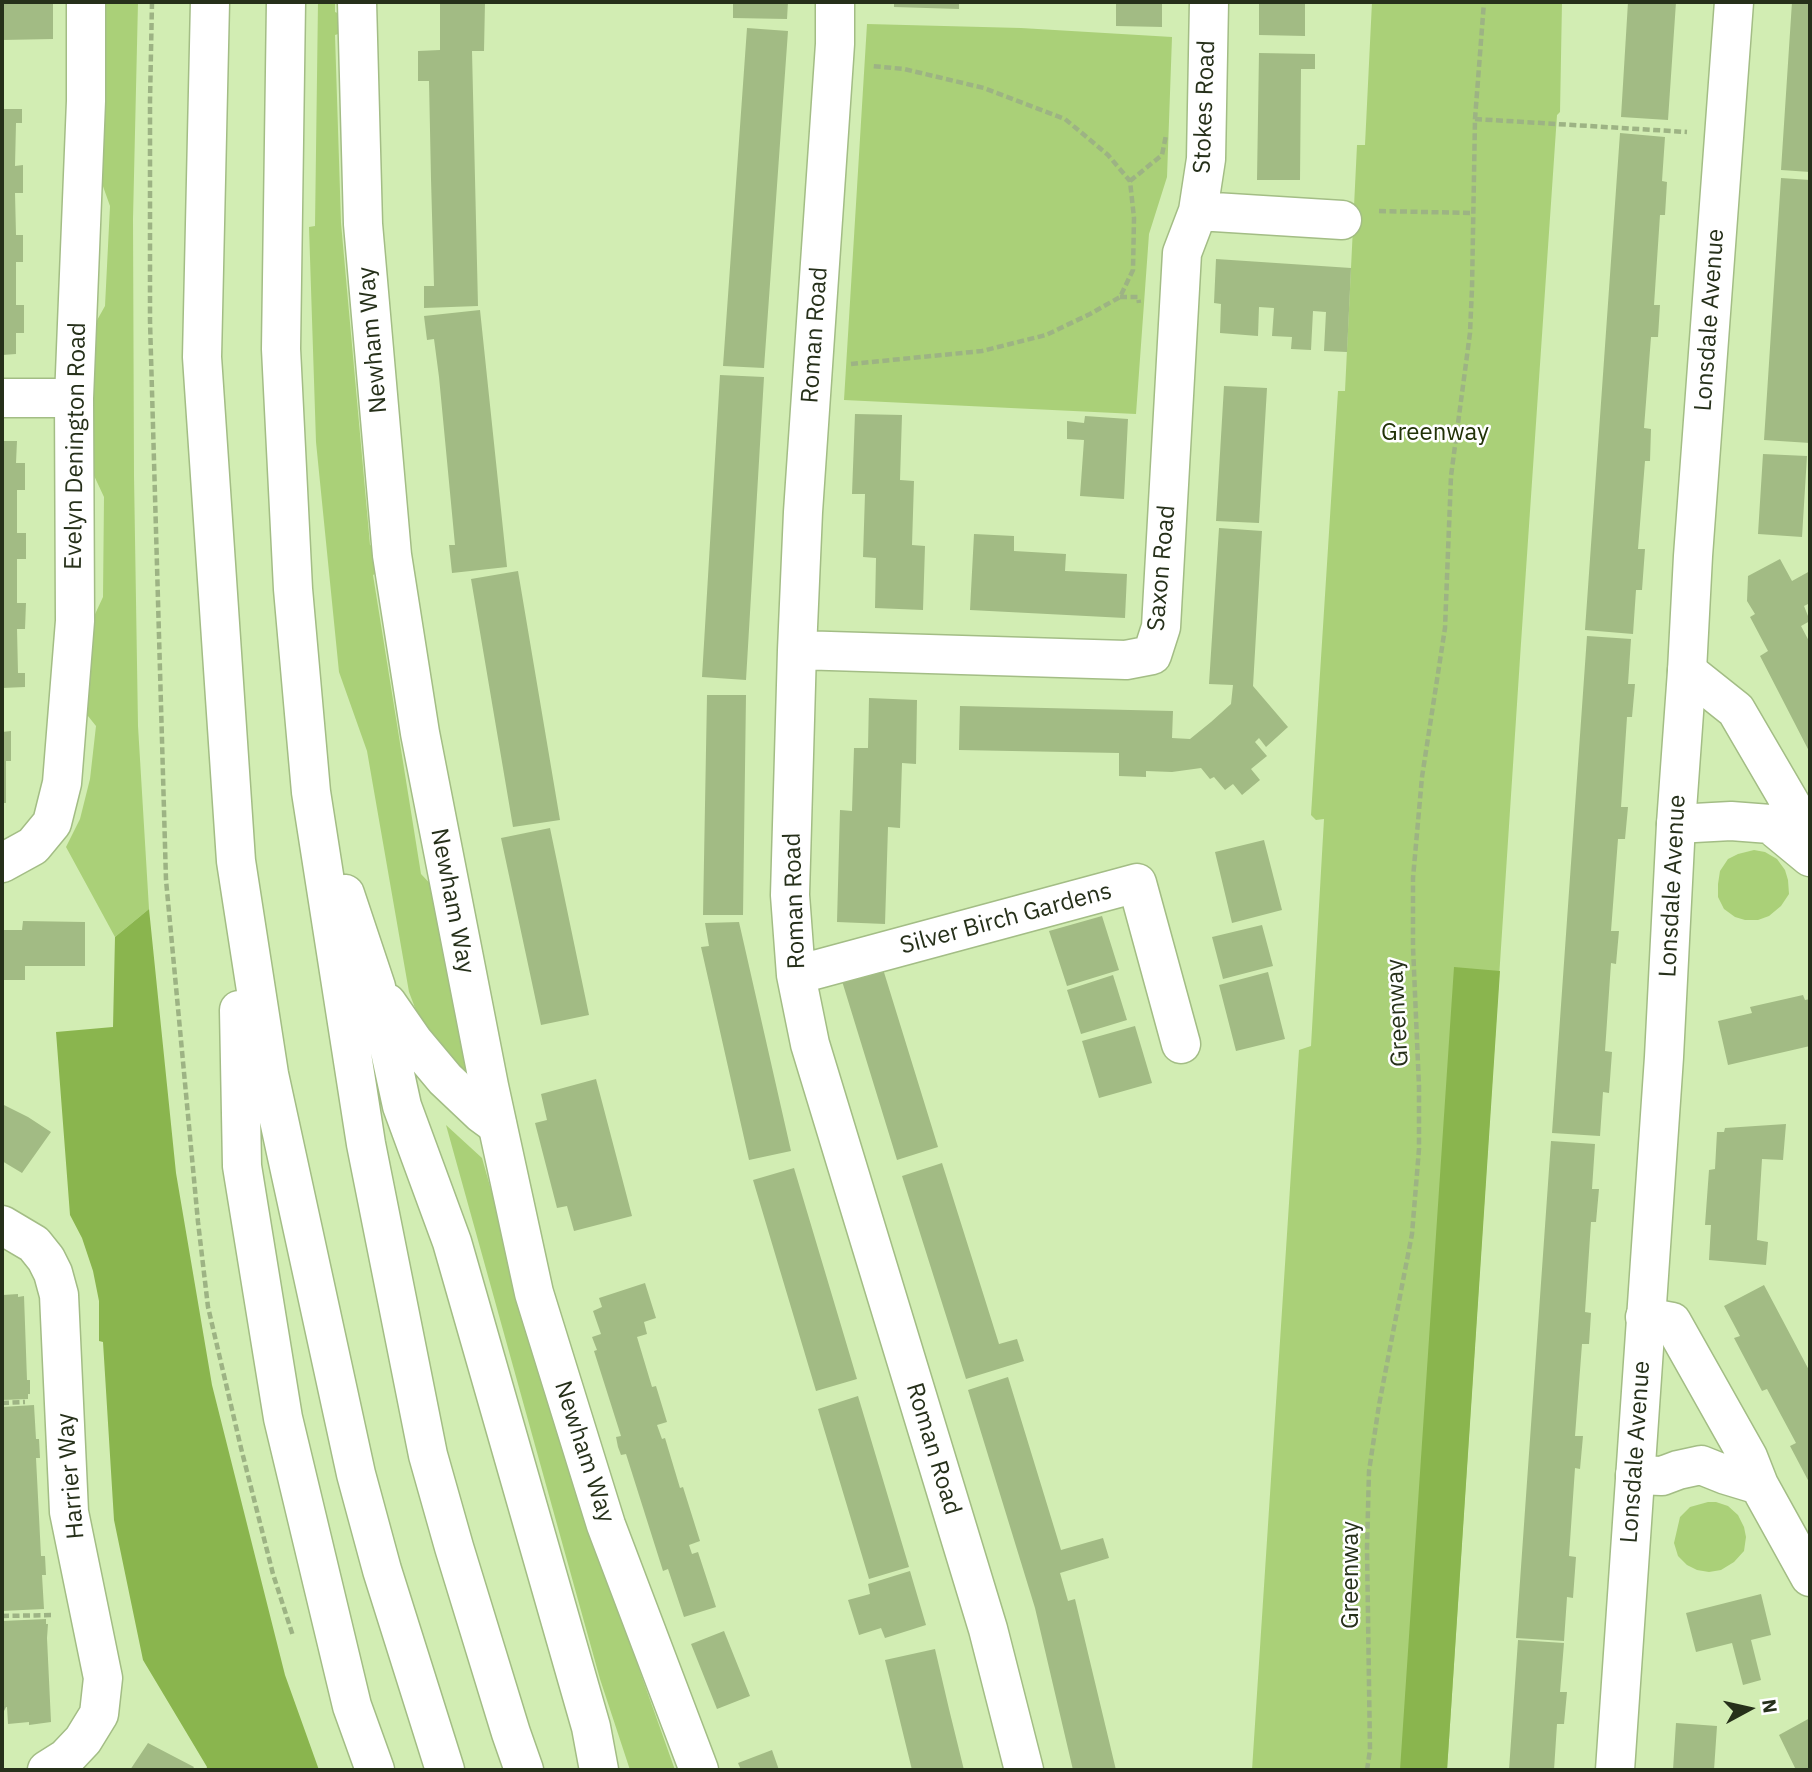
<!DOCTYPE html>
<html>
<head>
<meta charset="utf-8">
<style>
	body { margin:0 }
	#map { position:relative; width:1812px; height:1772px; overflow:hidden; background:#d2edb3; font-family:"IBM Plex Sans",sans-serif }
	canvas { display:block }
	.frame { position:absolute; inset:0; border:4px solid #26301a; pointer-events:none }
	.north { position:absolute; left:1714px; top:1674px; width:70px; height:70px; -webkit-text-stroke:5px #fff; paint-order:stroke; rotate:82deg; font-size:19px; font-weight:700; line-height:28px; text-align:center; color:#26301a }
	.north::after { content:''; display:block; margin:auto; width:24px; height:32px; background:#26301a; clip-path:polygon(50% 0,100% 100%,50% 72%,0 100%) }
</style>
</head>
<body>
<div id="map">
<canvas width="1812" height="1772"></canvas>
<div class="frame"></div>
<div class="north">N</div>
</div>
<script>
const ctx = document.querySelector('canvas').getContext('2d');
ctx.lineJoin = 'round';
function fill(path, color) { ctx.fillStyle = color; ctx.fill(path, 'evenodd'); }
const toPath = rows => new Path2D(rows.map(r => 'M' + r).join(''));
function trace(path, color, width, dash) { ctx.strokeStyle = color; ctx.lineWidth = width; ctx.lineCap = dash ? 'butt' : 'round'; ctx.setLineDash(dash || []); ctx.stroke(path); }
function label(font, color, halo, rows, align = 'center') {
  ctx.font = font + ' "IBM Plex Sans",sans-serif'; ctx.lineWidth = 5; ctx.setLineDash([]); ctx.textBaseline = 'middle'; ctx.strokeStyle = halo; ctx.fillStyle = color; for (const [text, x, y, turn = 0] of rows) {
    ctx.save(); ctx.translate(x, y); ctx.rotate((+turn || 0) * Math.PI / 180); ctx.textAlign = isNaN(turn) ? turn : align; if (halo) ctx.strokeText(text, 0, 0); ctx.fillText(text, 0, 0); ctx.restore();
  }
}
fill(toPath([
	[104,2,138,2,133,219,134,476,138,726,149,909,115,937,66,847,80,819,90,779,96,726,84,711,90,625,103,597,104,497,90,467,91,331,105,306,110,206,99,175],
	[318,2,335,2,335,12,348,17,348,31,335,35,341,223,370,545,383,550,385,568,373,575,421,874,440,894,478,1084,450,1061,420,1021,409,992,367,751,339,672,316,442,309,227,315,226],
	[1372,2,1562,2,1560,112,1557,115,1521,643,1447,1770,1252,1770,1299,1050,1311,1046,1324,819,1316,820,1311,815,1338,391,1345,391,1357,145,1365,145],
	[867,24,1021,28,1172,37,1167,177,1149,234,1136,414,844,400],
	[1754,850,1765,852,1777,859,1785,870,1788,880,1789,894,1781,906,1769,916,1758,920,1745,920,1735,917,1724,909,1718,897,1718,884,1720,871,1728,859,1738,854],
	[446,1125,482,1158,580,1503,675,1770,630,1770,600,1679],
	[1708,1502,1716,1502,1728,1506,1738,1515,1744,1527,1746,1537,1744,1551,1734,1562,1721,1570,1709,1572,1697,1570,1687,1565,1678,1556,1674,1543,1680,1517,1690,1507]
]), '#aad078');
fill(toPath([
	[149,909,176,1173,212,1385,285,1675,319,1770,206,1770,207,1767,143,1660,114,1520,103,1342,99,1341,99,1301,93,1271,82,1238,70,1215,56,1032,113,1027,115,937],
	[1454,967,1500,971,1447,1770,1400,1770]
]), '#8ab54e');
fill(toPath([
	[2,2,53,2,53,39,2,40],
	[440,2,485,2,484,51,472,51,478,306,424,308,424,286,434,286,431,179,429,81,418,81,418,51,440,50],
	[733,2,788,2,787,19,733,18],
	[894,2,959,2,959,9,894,7],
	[1116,2,1162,2,1162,27,1116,26],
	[1259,2,1305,2,1305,36,1259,35],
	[1628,2,1676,2,1668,120,1621,117],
	[1792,2,1810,2,1810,172,1781,170],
	[747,28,788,31,764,368,723,366],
	[1259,53,1315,54,1315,69,1301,69,1300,180,1257,180],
	[2,109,22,109,22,123,16,123,15,166,23,165,23,193,15,193,16,235,23,235,23,262,16,262,16,305,24,305,24,333,16,333,16,354,2,355],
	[1620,133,1665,137,1662,181,1667,182,1665,215,1660,215,1654,305,1660,305,1658,337,1651,337,1644,428,1651,429,1650,461,1645,461,1638,549,1645,549,1642,590,1636,590,1633,634,1585,630],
	[1781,178,1810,180,1810,443,1764,440],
	[1216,259,1351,268,1347,352,1324,351,1326,312,1313,311,1311,350,1291,349,1292,337,1272,336,1274,308,1259,307,1258,336,1220,333,1221,304,1214,303],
	[480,310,507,567,452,573,449,545,455,545,439,377,434,339,427,340,424,316],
	[720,375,764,377,746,680,702,677],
	[1224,386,1267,388,1259,523,1216,521],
	[855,414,902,415,900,480,914,481,912,545,925,546,923,610,875,608,876,558,863,557,865,494,852,494],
	[1085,416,1128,419,1124,499,1080,496,1084,440,1067,439,1067,421,1084,423],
	[2,441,17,441,16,463,25,463,25,490,17,490,17,533,26,533,26,559,17,559,17,603,26,603,25,629,17,629,18,673,25,673,25,687,2,688],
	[1763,454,1807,456,1802,537,1758,534],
	[1219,528,1262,531,1253,686,1288,727,1266,747,1259,738,1255,742,1267,756,1251,769,1260,780,1242,795,1233,784,1225,790,1214,777,1210,779,1201,768,1172,772,1146,771,1146,777,1119,776,1119,753,959,750,960,706,1173,711,1172,738,1190,739,1211,722,1231,704,1233,685,1209,684],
	[974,534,1014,536,1014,551,1066,554,1065,571,1127,574,1125,618,970,610],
	[1780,559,1792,581,1810,571,1810,603,1804,606,1810,621,1801,626,1810,643,1810,753,1760,656,1768,651,1750,617,1755,614,1747,601,1748,576],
	[518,571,560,820,513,827,471,579],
	[1587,636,1631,639,1628,684,1635,684,1632,717,1627,717,1621,807,1628,807,1625,839,1618,839,1611,931,1619,931,1616,964,1611,963,1605,1051,1612,1052,1609,1093,1603,1092,1600,1136,1552,1133],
	[707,695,746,695,743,915,703,915],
	[869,698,917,700,916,764,902,763,900,828,888,827,885,924,837,922,840,810,852,811,854,748,868,748],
	[11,731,11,761,6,761,6,803,2,803,2,732],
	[550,828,589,1015,541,1025,501,838],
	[1264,840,1282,910,1232,923,1215,852],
	[1102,916,1119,970,1067,986,1049,931],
	[23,921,85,922,85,966,25,966,25,980,2,980,2,930,22,930],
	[739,922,791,1151,749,1160,701,947,709,946,705,923],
	[1262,925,1273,966,1223,979,1212,937],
	[883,969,938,1147,897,1160,842,981],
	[1268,972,1285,1039,1236,1051,1219,985],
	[1113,975,1127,1020,1081,1034,1067,990],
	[1803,995,1805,1000,1810,999,1810,1046,1728,1065,1718,1021,1752,1013,1750,1007],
	[1135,1026,1152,1083,1099,1098,1082,1041],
	[596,1079,632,1216,574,1231,567,1206,557,1208,535,1123,547,1120,541,1094],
	[2,1104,28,1117,51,1132,22,1173,2,1161],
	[1786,1124,1783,1160,1762,1159,1757,1240,1768,1242,1766,1265,1709,1260,1711,1225,1705,1225,1709,1170,1715,1169,1717,1132,1724,1132,1725,1128],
	[1551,1141,1595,1144,1592,1189,1599,1189,1596,1222,1591,1222,1585,1312,1591,1313,1589,1344,1582,1344,1575,1436,1583,1436,1580,1469,1575,1468,1569,1556,1576,1557,1573,1598,1567,1597,1564,1641,1516,1638],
	[942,1163,999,1344,1017,1339,1024,1361,966,1379,902,1176],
	[794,1168,857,1379,816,1391,753,1180],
	[645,1283,656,1318,644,1322,647,1334,637,1337,652,1387,656,1386,667,1422,657,1425,662,1439,665,1438,680,1488,683,1487,700,1541,689,1545,692,1554,698,1552,716,1607,684,1617,668,1569,663,1571,626,1454,621,1455,618,1447,616,1437,621,1436,594,1351,597,1350,592,1337,601,1334,593,1311,602,1307,599,1298],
	[1764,1285,1810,1372,1810,1484,1790,1446,1796,1443,1767,1389,1762,1391,1734,1338,1740,1336,1724,1306],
	[18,1294,18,1297,24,1296,27,1380,30,1380,30,1394,28,1394,28,1399,2,1400,2,1297,3,1295],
	[1008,1377,1061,1550,1103,1538,1109,1558,1060,1573,1068,1601,1075,1599,1116,1770,1073,1770,1035,1608,968,1390],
	[858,1396,909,1567,869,1579,818,1409],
	[34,1405,36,1439,39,1439,40,1458,36,1458,41,1556,45,1556,46,1575,42,1575,44,1609,2,1611,2,1407],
	[910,1571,926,1625,885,1638,881,1628,859,1635,848,1600,870,1594,868,1584],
	[1761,1594,1771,1635,1751,1640,1761,1680,1743,1685,1732,1643,1696,1652,1686,1613],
	[46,1619,46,1624,48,1624,47,1638,51,1722,29,1725,29,1722,8,1724,7,1707,2,1707,2,1621],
	[724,1631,750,1696,717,1709,691,1644],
	[1518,1640,1564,1643,1560,1692,1567,1692,1564,1724,1557,1724,1554,1770,1509,1770],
	[935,1649,949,1709,964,1770,912,1770,890,1680,885,1660],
	[1810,1718,1810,1770,1796,1770,1779,1735],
	[1676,1723,1717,1726,1714,1770,1673,1770],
	[148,1743,194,1767,192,1770,130,1770],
	[772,1750,779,1770,741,1770,738,1763]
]), '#a2bb84');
const street = toPath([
	[357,2,363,224,392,555,420,733,489,1086,534,1293,606,1525,699,1770],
	[835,2,835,44,803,512,797,650,790,895,796,975,810,1044,988,1629,1024,1770],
	[1198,211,1342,220],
	[2,398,74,398],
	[797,650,1126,660,1152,655,1161,627,1182,253,1198,211,1206,159,1209,2],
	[1687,671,1736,710,1792,806,1810,848],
	[1676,824,1731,821,1770,824,1810,857],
	[2,863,33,846,52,823,62,783,75,621,74,398,86,101,86,2],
	[796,975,1137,883,1181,1044],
	[2,1225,34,1244,46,1259,53,1273,59,1295,69,1512,103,1678,99,1714,83,1740,66,1758,47,1770],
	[1645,1317,1672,1322,1748,1457,1759,1485,1810,1577],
	[1635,1475,1662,1476,1678,1470,1701,1465,1726,1475,1759,1485]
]);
const secondary = toPath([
	[1615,1770,1664,1057,1676,824,1687,671,1693,556,1734,2]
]);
const highway = toPath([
	[210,2,202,357,236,861,269,1074,356,1474,382,1570,445,1770],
	[286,2,281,349,293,589,311,792,366,1144,428,1455,454,1547,511,1733,524,1770],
	[345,894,376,987,402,1106,452,1242,591,1727,599,1770],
	[387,1003,414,1042,445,1079,482,1114,497,1125],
	[239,1010,242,1166,283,1418,352,1706,375,1770]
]);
trace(street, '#a3bd85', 41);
trace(secondary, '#a3bd85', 41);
trace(highway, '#a3bd85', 41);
trace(toPath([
	[152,2,150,101,150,321,166,880,198,1222,208,1307,241,1448,273,1574,293,1636],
	[1475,119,1687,132],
	[1130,181,1162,155,1166,135],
	[1379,211,1472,213],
	[1120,297,1138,297,1139,303],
	[851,364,982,351,1046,335,1090,314,1120,297,1133,270,1134,218,1130,181,1108,155,1065,119,984,88,904,69,872,66],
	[2,1403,25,1402],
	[2,1616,54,1615],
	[2,1710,4,1706],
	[1367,1770,1370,1750,1367,1548,1369,1471,1379,1405,1412,1234,1419,1149,1419,1087,1413,947,1413,878,1422,777,1445,628,1451,476,1470,333,1472,288,1475,119,1484,2]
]), '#9db384', 4.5, [7, 3.5]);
trace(street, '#fff', 38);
trace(secondary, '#fff', 38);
trace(highway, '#fff', 38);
label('24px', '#26301a', '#fff', [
	["Stokes Road",1205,107,-88],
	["Lonsdale Avenue",1710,320,-86],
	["Roman Road",815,335,-86],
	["Newham Way",373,340,-95],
	["Evelyn Denington Road",76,446,-89],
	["Saxon Road",1162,568,-85],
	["Lonsdale Avenue",1673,886,-87],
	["Newham Way",452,901,79],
	["Roman Road",795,901,-92],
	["Silver Birch Gardens",1006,919,-15],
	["Greenway",1398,1013,-93],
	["Roman Road",933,1449,73],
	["Newham Way",584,1452,72],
	["Lonsdale Avenue",1636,1452,-86],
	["Harrier Way",71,1476,-95],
	["Greenway",1351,1575,-90]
]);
label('24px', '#213207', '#fff', [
	["Greenway",1435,433]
]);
</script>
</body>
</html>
